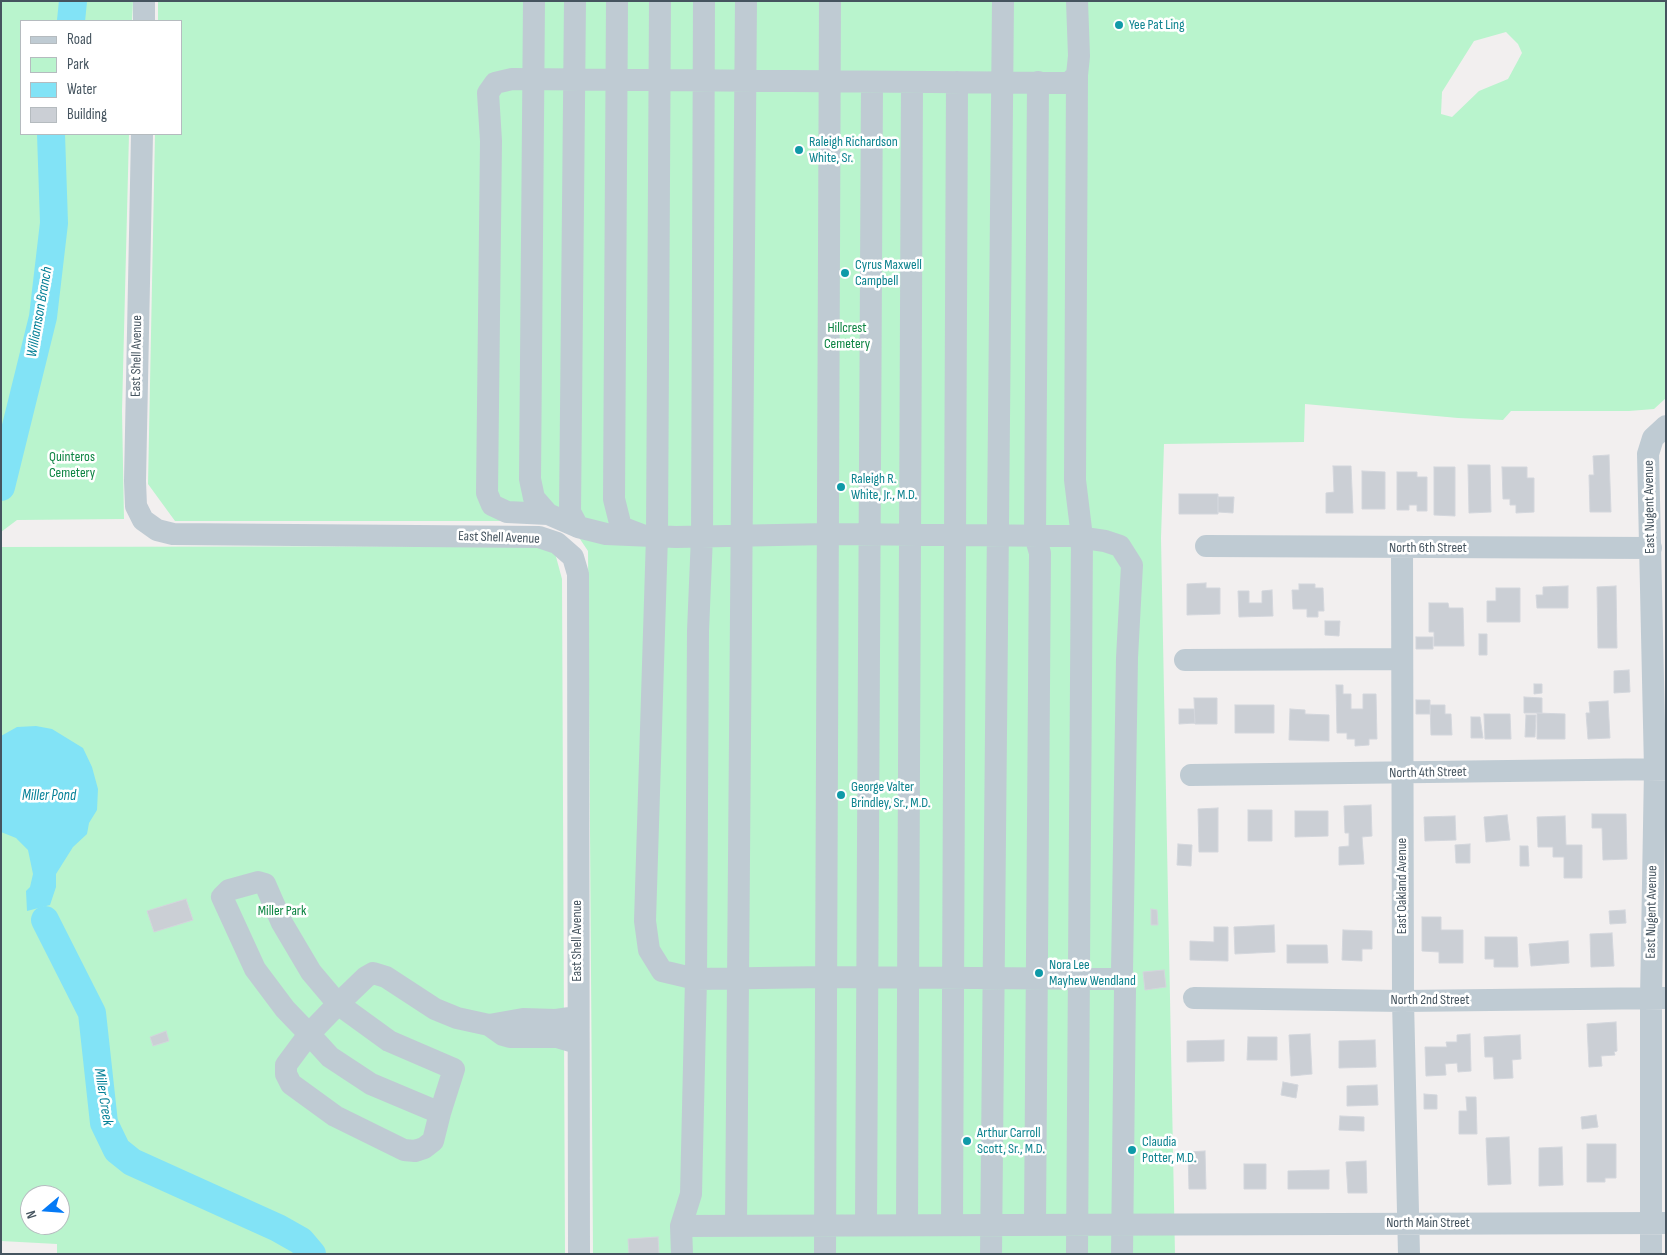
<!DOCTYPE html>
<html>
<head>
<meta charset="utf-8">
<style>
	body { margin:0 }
	#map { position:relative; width:1667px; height:1255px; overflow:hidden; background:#f2efef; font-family:"Sofia Sans Condensed",sans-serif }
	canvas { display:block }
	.frame { position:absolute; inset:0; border:2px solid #45545f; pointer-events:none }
	.legend { position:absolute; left:20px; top:20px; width:162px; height:115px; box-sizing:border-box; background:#fff; border:1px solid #b5bbbf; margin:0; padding:6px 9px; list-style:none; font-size:15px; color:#45545f }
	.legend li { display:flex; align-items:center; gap:10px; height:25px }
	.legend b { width:25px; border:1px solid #b5bbbf }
	.north { position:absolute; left:20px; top:1185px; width:50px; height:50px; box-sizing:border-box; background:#fff; border:1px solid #b5bbbf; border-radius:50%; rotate:252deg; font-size:14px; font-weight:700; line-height:20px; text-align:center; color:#45545f }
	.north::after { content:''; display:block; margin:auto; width:18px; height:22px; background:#057af6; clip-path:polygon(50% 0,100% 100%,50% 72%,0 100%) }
</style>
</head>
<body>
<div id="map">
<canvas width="1667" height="1255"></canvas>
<div class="frame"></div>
<ul class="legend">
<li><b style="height:6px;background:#bfcbd3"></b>Road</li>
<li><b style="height:14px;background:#b9f4cd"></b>Park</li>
<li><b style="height:14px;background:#82e3f6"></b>Water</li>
<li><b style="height:14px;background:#cbcfd5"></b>Building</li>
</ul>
<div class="north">N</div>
</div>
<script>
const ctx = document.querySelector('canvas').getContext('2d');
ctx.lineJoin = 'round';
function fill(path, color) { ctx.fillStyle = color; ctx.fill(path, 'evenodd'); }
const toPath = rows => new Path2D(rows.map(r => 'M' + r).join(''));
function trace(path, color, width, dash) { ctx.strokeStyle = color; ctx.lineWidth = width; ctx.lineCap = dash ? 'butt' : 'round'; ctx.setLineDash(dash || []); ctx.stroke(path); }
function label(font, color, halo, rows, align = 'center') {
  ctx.font = font + ' "Sofia Sans Condensed",sans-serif'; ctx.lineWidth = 5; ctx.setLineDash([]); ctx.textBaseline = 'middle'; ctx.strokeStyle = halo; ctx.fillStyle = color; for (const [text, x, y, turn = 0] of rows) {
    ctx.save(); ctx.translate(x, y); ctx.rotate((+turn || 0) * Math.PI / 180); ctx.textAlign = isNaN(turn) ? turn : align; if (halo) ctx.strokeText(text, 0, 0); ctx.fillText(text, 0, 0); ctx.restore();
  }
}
fill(toPath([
	[1,1,133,1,132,21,21,21,21,134,129,134,122,411,124,519,17,520,1,532],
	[158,1,1666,1,1666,398,1654,409,1629,411,1511,411,1503,420,1458,418,1305,404,1304,442,1164,444,1161,538,1175,1254,593,1254,588,551,576,533,539,521,175,521,148,484,155,134,181,134,181,21,158,21],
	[1506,32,1518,44,1522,53,1508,79,1479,91,1452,117,1441,114,1442,92,1474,41],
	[536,546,555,553,562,579,565,1254,57,1254,57,1244,1,1241,1,547],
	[30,1195,60,1195,60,1225,30,1225]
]), '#b9f4cd');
fill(toPath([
	[36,726,52,729,83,748,92,767,98,789,97,810,89,823,87,834,73,847,56,874,56,887,50,905,27,911,26,891,30,887,33,874,28,850,16,838,1,832,1,736,17,727]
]), '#82e3f6');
trace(toPath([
	[71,21,73,1],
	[1,487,43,317,54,223,51,134],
	[45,920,92,1013,104,1123,117,1150,132,1162,278,1228,301,1241,312,1254]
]), '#82e3f6', 28);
const building = toPath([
	[1609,455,1611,512,1590,512,1589,475,1594,475,1593,456,1609,455],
	[1468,465,1490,465,1491,512,1469,513,1468,465],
	[1333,466,1351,466,1353,513,1326,513,1326,493,1334,492,1333,466],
	[1434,467,1455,467,1455,516,1434,515,1434,467],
	[1502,467,1527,467,1527,478,1534,478,1534,512,1516,513,1516,505,1510,505,1510,499,1503,499,1502,467],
	[1362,471,1385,472,1385,509,1362,509,1362,471],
	[1397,472,1417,472,1417,477,1427,477,1427,511,1417,511,1417,505,1409,505,1409,510,1397,510,1397,472],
	[1179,494,1218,494,1218,514,1179,514,1179,494],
	[1218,497,1234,497,1233,513,1218,512,1218,497],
	[1206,583,1206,588,1220,588,1220,614,1187,615,1187,584,1206,583],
	[1299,584,1315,584,1315,588,1323,588,1324,611,1318,611,1318,617,1307,617,1307,609,1293,609,1292,590,1299,590,1299,584],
	[1568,586,1568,608,1537,608,1536,595,1543,595,1543,587,1568,586],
	[1616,586,1617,648,1598,648,1597,587,1616,586],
	[1496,588,1520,588,1520,622,1487,622,1487,601,1496,601,1496,588],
	[1272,590,1273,616,1239,617,1238,591,1249,591,1249,603,1262,603,1262,591,1272,590],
	[1429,603,1448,603,1449,608,1463,608,1464,646,1434,646,1434,632,1429,632,1429,603],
	[1325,621,1340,621,1339,636,1325,635,1325,621],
	[1479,634,1487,634,1487,655,1479,655,1479,634],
	[1416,637,1433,637,1433,649,1416,649,1416,637],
	[1629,670,1630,692,1614,693,1614,671,1629,670],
	[1534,684,1542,684,1542,693,1534,694,1534,684],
	[1336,685,1343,685,1343,694,1351,694,1351,709,1363,709,1363,694,1376,694,1377,739,1369,739,1369,745,1355,746,1355,739,1347,739,1347,733,1337,733,1336,685],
	[1524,697,1542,698,1542,713,1524,713,1524,697],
	[1194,698,1217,698,1217,724,1195,724,1194,698],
	[1416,700,1430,700,1430,714,1416,714,1416,700],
	[1608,701,1610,738,1588,739,1586,713,1590,713,1589,702,1608,701],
	[1235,705,1274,705,1274,733,1235,733,1235,705],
	[1430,705,1445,705,1445,714,1451,714,1452,735,1431,735,1430,705],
	[1179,709,1194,709,1195,723,1179,724,1179,709],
	[1290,709,1305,710,1305,714,1329,715,1329,741,1289,740,1290,709],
	[1537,713,1565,714,1565,739,1537,739,1537,713],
	[1484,714,1510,714,1511,739,1485,739,1484,714],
	[1526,715,1536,715,1535,737,1525,737,1526,715],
	[1471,717,1480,717,1483,738,1471,738,1471,717],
	[1371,805,1372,836,1362,837,1364,864,1339,865,1339,847,1349,846,1349,833,1345,833,1344,806,1371,805],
	[1218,808,1218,852,1199,852,1198,809,1218,808],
	[1248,810,1272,810,1272,841,1248,841,1248,810],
	[1295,811,1328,811,1328,836,1295,837,1295,811],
	[1592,814,1626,814,1627,859,1603,860,1602,828,1592,828,1592,814],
	[1507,815,1510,840,1486,842,1484,817,1507,815],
	[1455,816,1456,840,1425,841,1424,817,1455,816],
	[1565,816,1566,845,1582,845,1582,878,1564,878,1564,857,1553,857,1553,847,1538,847,1537,817,1565,816],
	[1178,844,1192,845,1191,866,1177,865,1178,844],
	[1470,844,1470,863,1456,863,1455,845,1470,844],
	[1520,846,1528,846,1529,866,1520,866,1520,846],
	[186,899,193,920,154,932,147,911,186,899],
	[1151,909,1157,910,1158,925,1151,925,1151,909],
	[1625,910,1626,923,1610,924,1609,911,1625,910],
	[1422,917,1441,917,1441,930,1463,930,1463,963,1439,963,1439,952,1422,951,1422,917],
	[1274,925,1275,952,1235,954,1234,927,1274,925],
	[1214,927,1228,927,1228,961,1190,960,1190,941,1214,942,1214,927],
	[1343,930,1372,931,1372,949,1362,949,1362,961,1342,960,1343,930],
	[1612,933,1614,966,1591,967,1590,934,1612,933],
	[1485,937,1517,937,1518,967,1494,967,1494,959,1485,959,1485,937],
	[1568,941,1569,963,1531,966,1529,944,1568,941],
	[1287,945,1327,945,1328,963,1287,963,1287,945],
	[1164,970,1166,987,1145,990,1143,972,1164,970],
	[1616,1022,1617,1051,1614,1052,1615,1055,1601,1056,1602,1066,1589,1067,1587,1024,1616,1022],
	[166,1031,169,1041,153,1046,150,1037,166,1031],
	[1310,1034,1312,1074,1291,1076,1289,1035,1310,1034],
	[1470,1034,1471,1071,1458,1072,1457,1063,1445,1064,1446,1075,1426,1076,1425,1047,1447,1047,1446,1042,1457,1042,1457,1035,1470,1034],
	[1520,1035,1521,1059,1512,1060,1513,1078,1494,1079,1493,1057,1485,1057,1484,1037,1520,1035],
	[1248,1037,1277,1037,1277,1060,1247,1060,1248,1037],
	[1224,1040,1224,1061,1187,1062,1187,1041,1224,1040],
	[1375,1040,1376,1067,1339,1068,1339,1041,1375,1040],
	[1283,1082,1298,1085,1296,1098,1281,1095,1283,1082],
	[1377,1085,1378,1105,1347,1106,1347,1086,1377,1085],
	[1424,1094,1437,1095,1437,1109,1424,1109,1424,1094],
	[1466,1097,1476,1097,1477,1134,1459,1134,1459,1111,1467,1111,1466,1097],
	[1596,1115,1598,1127,1582,1129,1581,1117,1596,1115],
	[1340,1116,1364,1117,1364,1131,1339,1130,1340,1116],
	[1509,1137,1511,1184,1488,1185,1486,1138,1509,1137],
	[1587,1144,1616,1144,1616,1178,1605,1178,1605,1182,1587,1182,1587,1144],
	[1562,1147,1563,1185,1539,1186,1539,1148,1562,1147],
	[1205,1151,1206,1189,1189,1189,1188,1152,1205,1151],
	[1366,1161,1367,1193,1348,1193,1346,1162,1366,1161],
	[1244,1164,1266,1164,1266,1189,1244,1189,1244,1164],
	[1329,1170,1329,1189,1288,1189,1288,1171,1329,1170],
	[658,1237,659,1254,629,1254,628,1239,658,1237]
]);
fill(building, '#cbcfd5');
trace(building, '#d3d6dc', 1);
trace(toPath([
	[534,1,530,479,534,498,548,514],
	[575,1,570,512,578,527],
	[617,1,614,499,621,527,642,535],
	[660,1,657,536,645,921,649,950,662,971,696,979,825,977,1123,979],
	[1077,1,1079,56,1077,75,1069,83,512,79,495,83,488,93,491,141,487,493,492,505,507,512,548,514,578,527,606,534,676,537,828,534,1071,536,1105,541,1120,546,1132,565,1127,658,1122,971,1125,990,1122,1254],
	[144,21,144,1],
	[1077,75,1075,480,1082,537,1077,1254],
	[142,134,135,481,136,506,143,520,157,530,173,534,539,537,557,543,573,557,578,574,579,1254],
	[1206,546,1651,548],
	[1402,548,1403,1001,1409,1254],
	[1185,660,1402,659],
	[1191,775,1666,769],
	[1194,998,1403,1001,1665,998],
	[577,1017,556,1020,523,1019,489,1025,503,1035,510,1037,557,1037,577,1043],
	[440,1113,433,1141,424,1148,415,1151,404,1150,335,1116,291,1084,286,1074,286,1065,309,1034,330,1057,371,1084,440,1113,454,1069,389,1041,338,1004,311,972,282,923,265,884,258,882,229,890,222,897,255,969,285,1009,309,1034,338,1004,366,977,373,973,386,977,435,1009,457,1018,489,1025],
	[1035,1223,1040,553,1035,536,1038,82],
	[866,1224,872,82],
	[907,1224,912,82],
	[952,1224,957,82],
	[736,1225,746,1],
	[681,1226,1666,1223],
	[682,1254,681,1226,691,1194,696,979,698,631,702,536,704,1],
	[825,1254,830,1],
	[991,1254,1003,1],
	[1651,1254,1651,998,1655,769,1648,454,1653,438,1666,426]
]), '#bfcbd3', 22);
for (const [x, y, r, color] of [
	[1119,25,5,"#0f9aa8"],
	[799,150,5,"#0f9aa8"],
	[845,273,5,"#0f9aa8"],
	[841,487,5,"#0f9aa8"],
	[841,795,5,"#0f9aa8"],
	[1039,973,5,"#0f9aa8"],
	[967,1141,5,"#0f9aa8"],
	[1132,1150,5,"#0f9aa8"]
]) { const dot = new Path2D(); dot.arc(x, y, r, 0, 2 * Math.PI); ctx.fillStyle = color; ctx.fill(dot); trace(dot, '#fff', 2); }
label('14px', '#0d838f', '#fff', [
	["Yee Pat Ling",1129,25],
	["Raleigh Richardson",809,142],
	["White, Sr.",809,158],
	["Cyrus Maxwell",855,265],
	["Campbell",855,281],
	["Raleigh R.",851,479],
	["White, Jr., M.D.",851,495],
	["George Valter",851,787],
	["Brindley, Sr., M.D.",851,803],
	["Nora Lee",1049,965],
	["Mayhew Wendland",1049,981],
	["Arthur Carroll",977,1133],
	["Scott, Sr., M.D.",977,1149],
	["Claudia",1142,1142],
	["Potter, M.D.",1142,1158]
], 'left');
label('14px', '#0d8442', '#fff', [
	["Hillcrest",847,328],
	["Cemetery",847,344],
	["Quinteros",72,457],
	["Cemetery",72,473],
	["Miller Park",282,911]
]);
label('14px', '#45545f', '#fff', [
	["East Shell Avenue",137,356,-89],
	["East Nugent Avenue",1650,507,-91],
	["East Shell Avenue",499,538,2],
	["North 6th Street",1428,548],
	["North 4th Street",1428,773,-1],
	["East Oakland Avenue",1402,886,-90],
	["East Nugent Avenue",1652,912,-89],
	["East Shell Avenue",577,941,-90],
	["North 2nd Street",1430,1000],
	["North Main Street",1428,1223]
]);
label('italic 15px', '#037f96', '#fff', [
	["Williamson Branch",40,312,-80],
	["Miller Pond",49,796],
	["Miller Creek",103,1097,81]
]);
</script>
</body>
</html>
